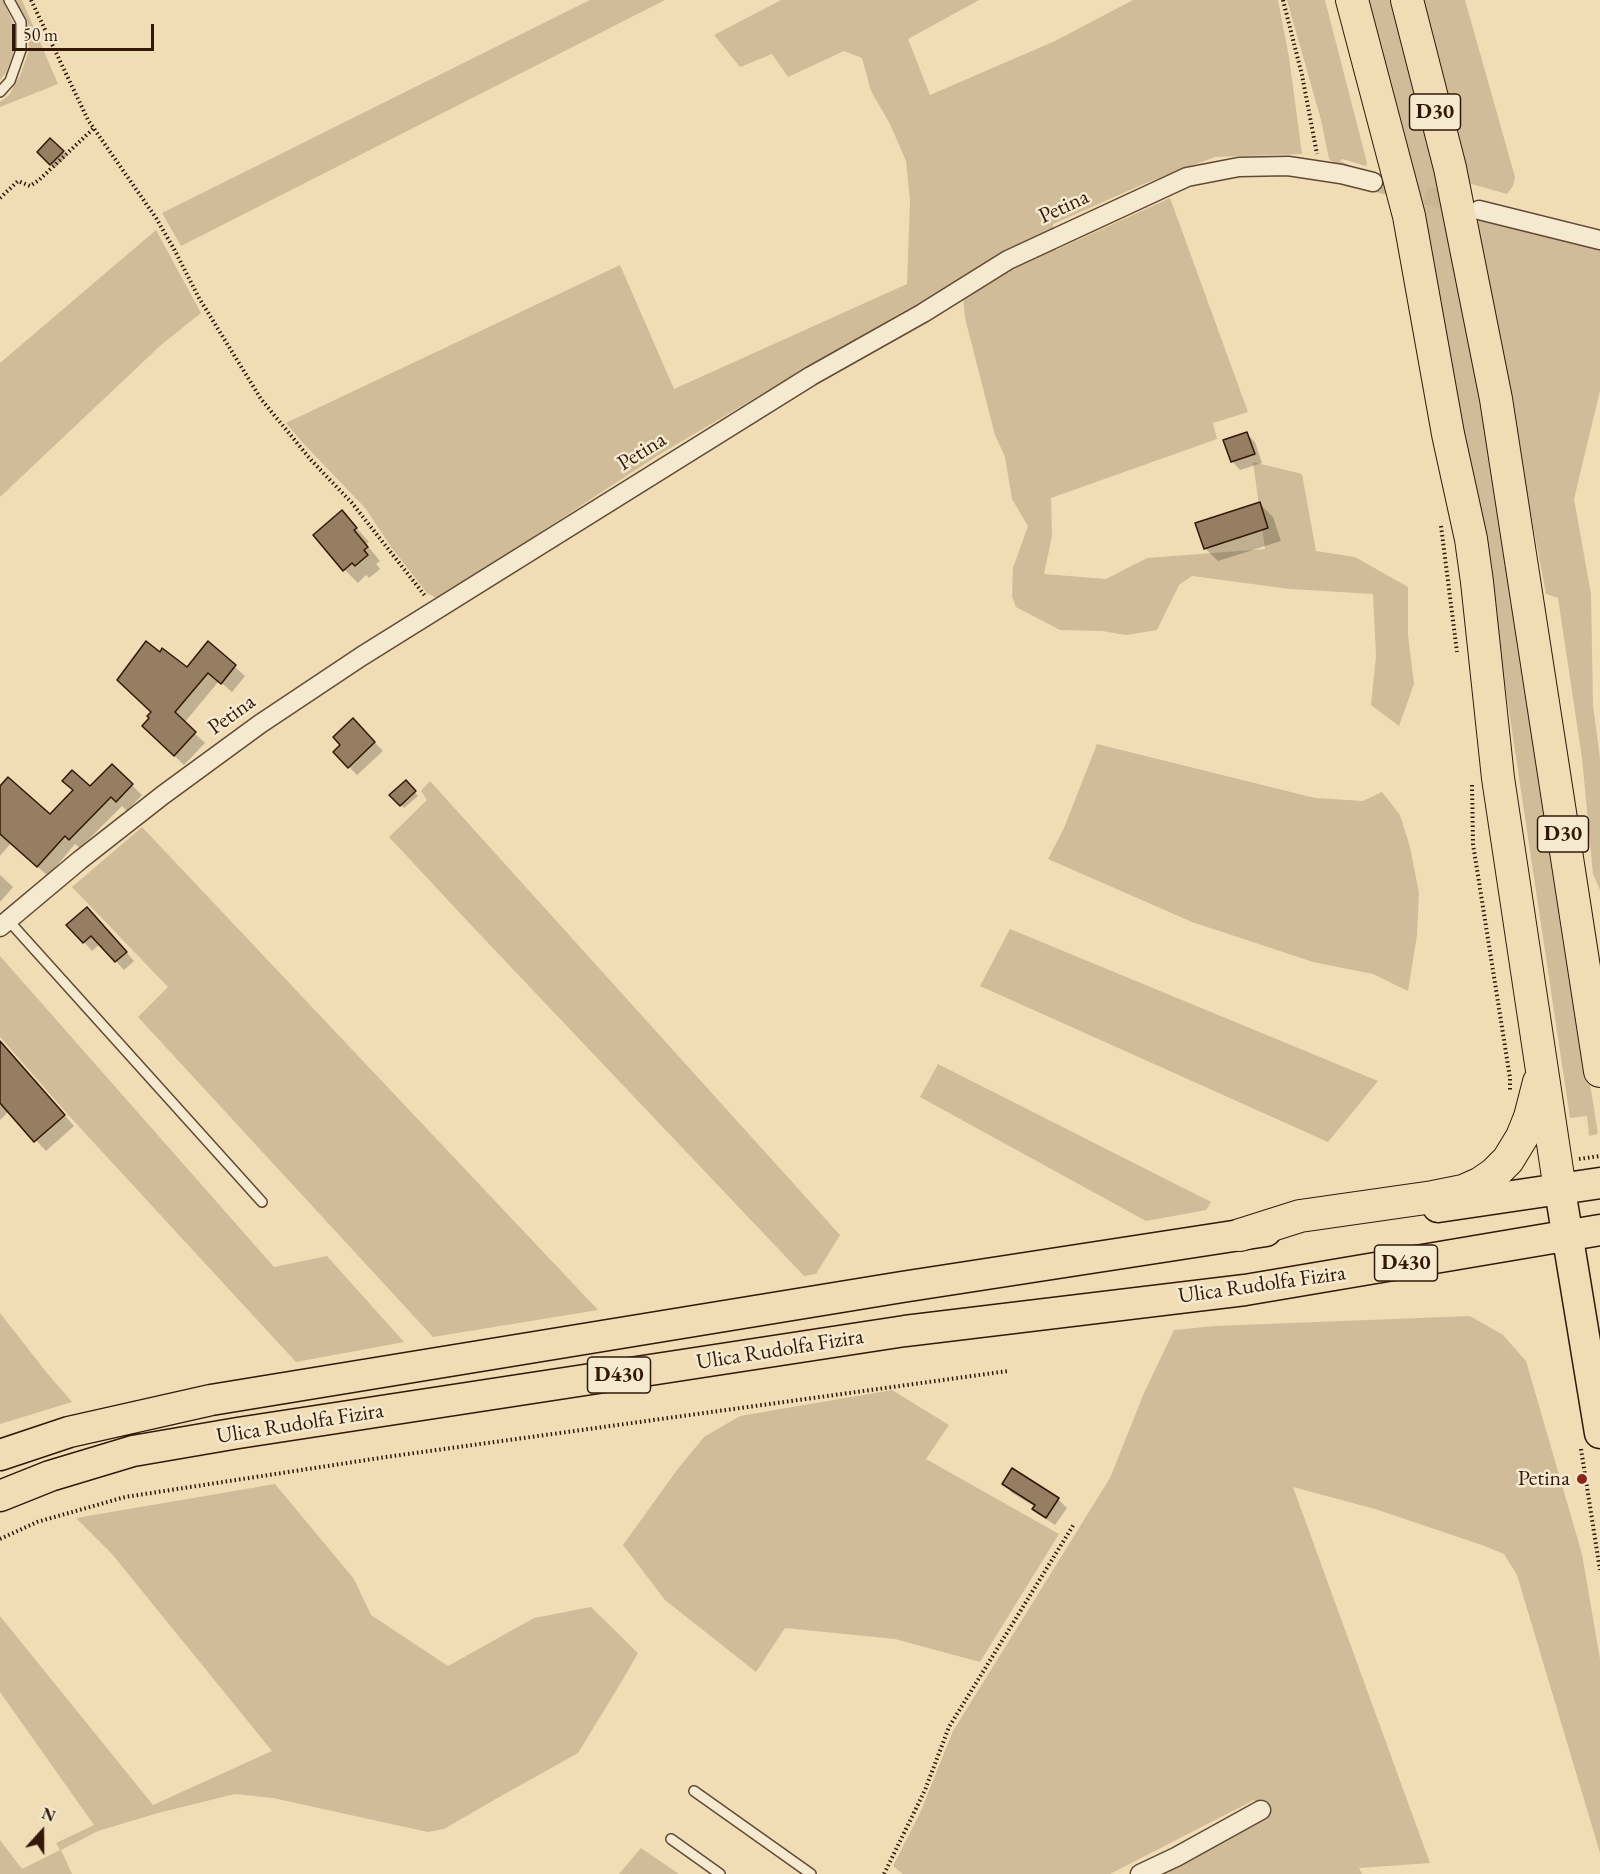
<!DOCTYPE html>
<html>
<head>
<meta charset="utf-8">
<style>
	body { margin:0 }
	#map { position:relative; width:1600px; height:1874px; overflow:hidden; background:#f0ddb6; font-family:"EB Garamond",serif }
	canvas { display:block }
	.north { position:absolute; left:12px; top:1802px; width:60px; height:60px; -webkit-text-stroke:4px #f5e9d0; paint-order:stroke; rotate:21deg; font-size:16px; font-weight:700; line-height:24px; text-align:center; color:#331808 }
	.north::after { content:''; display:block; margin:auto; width:21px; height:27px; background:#331808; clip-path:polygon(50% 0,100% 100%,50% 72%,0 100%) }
	.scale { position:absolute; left:12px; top:24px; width:142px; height:27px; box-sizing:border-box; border:3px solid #331808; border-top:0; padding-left:8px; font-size:18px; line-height:21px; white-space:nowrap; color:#331808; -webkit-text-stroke:4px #f5e9d0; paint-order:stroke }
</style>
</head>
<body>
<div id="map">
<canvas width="1600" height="1874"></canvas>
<div class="north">N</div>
<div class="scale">50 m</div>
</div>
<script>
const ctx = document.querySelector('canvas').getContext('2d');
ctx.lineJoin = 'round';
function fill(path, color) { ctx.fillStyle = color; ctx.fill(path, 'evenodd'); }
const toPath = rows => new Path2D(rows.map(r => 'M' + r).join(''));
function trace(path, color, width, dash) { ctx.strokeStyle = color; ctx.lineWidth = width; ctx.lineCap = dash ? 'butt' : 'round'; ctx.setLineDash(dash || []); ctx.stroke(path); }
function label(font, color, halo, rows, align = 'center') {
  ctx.font = font + ' "EB Garamond",serif'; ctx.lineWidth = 5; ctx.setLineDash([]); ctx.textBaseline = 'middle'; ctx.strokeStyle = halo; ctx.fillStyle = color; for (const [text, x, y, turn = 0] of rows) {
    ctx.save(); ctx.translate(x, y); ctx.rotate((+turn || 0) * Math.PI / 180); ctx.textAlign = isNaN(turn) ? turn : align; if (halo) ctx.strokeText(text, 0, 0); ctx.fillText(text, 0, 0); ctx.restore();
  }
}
fill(toPath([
	[0,0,3,0,14,25,14,50,6,73,0,80],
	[16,0,22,0,58,84,0,107,0,102,9,95,20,76,29,50,28,28],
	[590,0,665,0,181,246,162,213],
	[781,0,979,0,908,39,930,95,1055,41,1133,0,1278,0,1289,57,1302,154,1215,157,1146,183,1053,224,1056,250,1170,198,1248,412,1213,423,1217,439,1051,498,1052,536,1044,574,1106,579,1147,558,1265,549,1253,462,1302,474,1316,551,1355,557,1408,587,1408,635,1414,684,1399,726,1371,705,1376,656,1373,594,1290,589,1192,576,1179,585,1157,630,1126,635,1102,631,1060,630,1016,607,1012,596,1013,568,1028,526,1012,499,1005,457,995,435,965,318,962,282,907,309,660,454,438,599,427,593,391,547,366,509,302,442,286,423,620,265,674,389,907,284,910,201,906,161,890,124,871,91,862,58,844,51,788,77,772,54,740,67,714,35],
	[1287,0,1325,0,1367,163,1366,166,1342,159,1340,161,1368,173,1338,166,1329,159,1321,120],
	[1368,0,1394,0,1396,10,1438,187,1485,421,1598,1134,1589,1136,1587,1116,1570,1118,1499,644],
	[1420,0,1465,0,1515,177,1513,186,1507,194,1468,183],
	[1475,220,1600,248,1600,391,1574,499,1591,594,1593,705,1600,758,1600,890,1593,874,1582,758,1558,598,1546,594],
	[156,230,201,313,161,345,0,497,0,363],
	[1097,744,1315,798,1363,801,1382,792,1400,815,1410,847,1419,893,1417,935,1408,991,1373,974,1313,962,1192,922,1048,859,1064,828],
	[430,781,840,1235,816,1274,804,1276,471,925,389,837,427,800,421,791],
	[142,827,598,1310,433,1337,138,1017,168,987,72,887],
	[1010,929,1378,1081,1328,1142,980,986],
	[0,956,274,1267,327,1256,404,1342,296,1362,71,1118,0,1037],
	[938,1064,1211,1202,1206,1210,1146,1221,920,1097],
	[0,1313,47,1373,72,1402,0,1424],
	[1470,1316,1503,1335,1526,1361,1582,1554,1600,1659,1600,1853,1517,1575,1504,1554,1482,1545,1375,1509,1293,1487,1430,1863,1359,1868,1362,1874,1159,1874,1192,1859,1266,1818,1254,1800,1110,1874,903,1874,893,1866,920,1813,953,1731,1110,1478,1144,1393,1174,1330,1215,1326],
	[892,1390,949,1425,926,1459,1059,1534,980,1662,895,1639,785,1628,756,1672,665,1600,623,1545,677,1470,704,1437,740,1416],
	[275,1484,354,1579,371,1615,448,1666,534,1618,591,1607,638,1653,622,1681,578,1753,494,1800,444,1829,428,1832,273,1798,235,1794,158,1813,98,1831,61,1850,72,1874,0,1874,0,1840,22,1869,60,1850,56,1843,94,1825,0,1692,0,1616,153,1805,272,1751,112,1554,76,1518],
	[641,1848,679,1874,619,1874]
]), '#d0bc98');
fill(toPath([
	[50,140,67,156,55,168,39,152],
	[1247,434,1255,442,1262,463,1240,470,1232,461],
	[1260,504,1273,517,1281,541,1218,561,1205,548],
	[342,512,369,542,366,544,380,561,376,564,380,569,369,578,366,575,358,583,345,570],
	[208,643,245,676,232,692,219,681,184,723,205,743,184,765,154,736,187,669],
	[353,720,383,751,357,775,335,752,342,745],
	[112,766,142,795,127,811,122,806,80,848,75,844,48,876,11,843,0,856,0,788,50,816,90,788],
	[406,782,418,796,404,808,392,795],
	[0,875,13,887,0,902],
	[95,917,134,961,124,970,100,944,92,951,84,942],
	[0,1061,19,1064,74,1126,46,1151,9,1111,0,1120],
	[1004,1484,1058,1499,1067,1508,1055,1525,1043,1517,1034,1509,1036,1507,1012,1493]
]), '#0003');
const building = toPath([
	[50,138,64,151,50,165,37,152,50,138],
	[1247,432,1255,454,1231,462,1223,440,1247,432],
	[1260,502,1268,528,1204,549,1195,523,1260,502],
	[342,510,357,528,354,530,368,547,364,550,368,555,355,566,352,563,343,571,313,535,342,510],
	[146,641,160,652,162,648,187,667,208,641,236,665,221,684,208,673,175,712,196,732,174,756,142,726,149,718,147,716,151,712,117,680,146,641],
	[353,718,375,742,348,768,333,752,340,745,333,737,353,718],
	[112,764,133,784,116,802,111,797,69,840,65,836,37,867,0,834,0,786,8,777,50,814,73,790,62,781,72,770,90,786,112,764],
	[406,780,416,791,400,806,389,795,406,780],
	[87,907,127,952,115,962,91,936,83,943,66,925,87,907],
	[0,1041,65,1115,34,1142,0,1103,0,1041],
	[1012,1468,1059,1498,1046,1518,1032,1509,1035,1505,1002,1484,1012,1468]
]);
fill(building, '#957e62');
trace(building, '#331808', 1.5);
trace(toPath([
	[1373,182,1463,205]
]), '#cab693', 18, [18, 9]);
const service = toPath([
	[0,92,10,81,21,50,21,22,9,0],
	[8,920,262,1202],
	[694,1791,811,1874],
	[671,1839,720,1874]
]);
const minor = toPath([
	[1479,210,1600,240],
	[0,927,80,860,163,795,260,724,362,656,811,376,923,313,1008,260,1187,177,1239,167,1288,166,1341,174,1373,182],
	[1140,1874,1176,1857,1261,1810]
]);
const primary = toPath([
	[1560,1190,1600,1433],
	[1438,1207,1600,1183],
	[0,1455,69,1432,211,1400,902,1287,1266,1231],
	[0,1496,50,1476,133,1451,238,1433,905,1331,1245,1290,1600,1230]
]);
const trunk = toPath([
	[1352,0,1409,216,1448,434,1471,539,1477,582,1498,778,1560,1190],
	[1407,0,1450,168,1496,399,1600,1071],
	[1240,1235,1300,1216,1433,1197,1463,1191,1481,1183,1494,1174,1508,1160,1522,1137,1530,1117,1539,1082]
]);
trace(service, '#624934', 12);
trace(minor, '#624934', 21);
trace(primary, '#331808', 33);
trace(trunk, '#331808', 34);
trace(toPath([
	[31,0,88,120,156,218,174,249,199,298,261,399,311,460,352,503,426,597],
	[1283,0,1302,75,1317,154],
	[0,198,18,181,30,186,39,180,94,128],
	[1441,526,1457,652],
	[1472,785,1473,844,1510,1078,1510,1090],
	[1579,1159,1600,1156],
	[1581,1449,1600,1570],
	[0,1539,37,1522,125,1497,386,1457,1008,1371],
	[884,1874,925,1790,949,1727,1074,1524]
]), '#331808', 4, [1.5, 3]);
trace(service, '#f5e9d0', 9);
trace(minor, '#f5e9d0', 18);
trace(primary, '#f0ddb6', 30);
trace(trunk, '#f0ddb6', 32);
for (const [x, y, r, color] of [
	[1582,1479,6,"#8f2418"]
]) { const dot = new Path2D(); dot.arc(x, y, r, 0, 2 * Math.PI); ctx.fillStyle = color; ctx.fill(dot); trace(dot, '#f5e9d0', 2); }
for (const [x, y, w] of [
	[1435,112,51],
	[1563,834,51],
	[1406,1263,63],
	[619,1375,63]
]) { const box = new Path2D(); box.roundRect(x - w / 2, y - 18, w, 36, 4.5); ctx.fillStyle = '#f5e9d0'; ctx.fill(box); trace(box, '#331808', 1.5); }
label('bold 21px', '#331808', null, [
	["D30",1435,112],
	["D30",1563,834],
	["D430",1406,1263],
	["D430",619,1375]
]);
label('22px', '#331808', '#f5e9d0', [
	["Petina",1064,207,-25],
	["Petina",642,452,-32],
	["Petina",232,715,-36],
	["Ulica Rudolfa Fizira",1262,1285,-8],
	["Ulica Rudolfa Fizira",780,1350,-9],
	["Ulica Rudolfa Fizira",300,1424,-9]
]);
label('22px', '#331808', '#f5e9d0', [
	["Petina",1570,1479]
], 'right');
</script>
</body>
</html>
